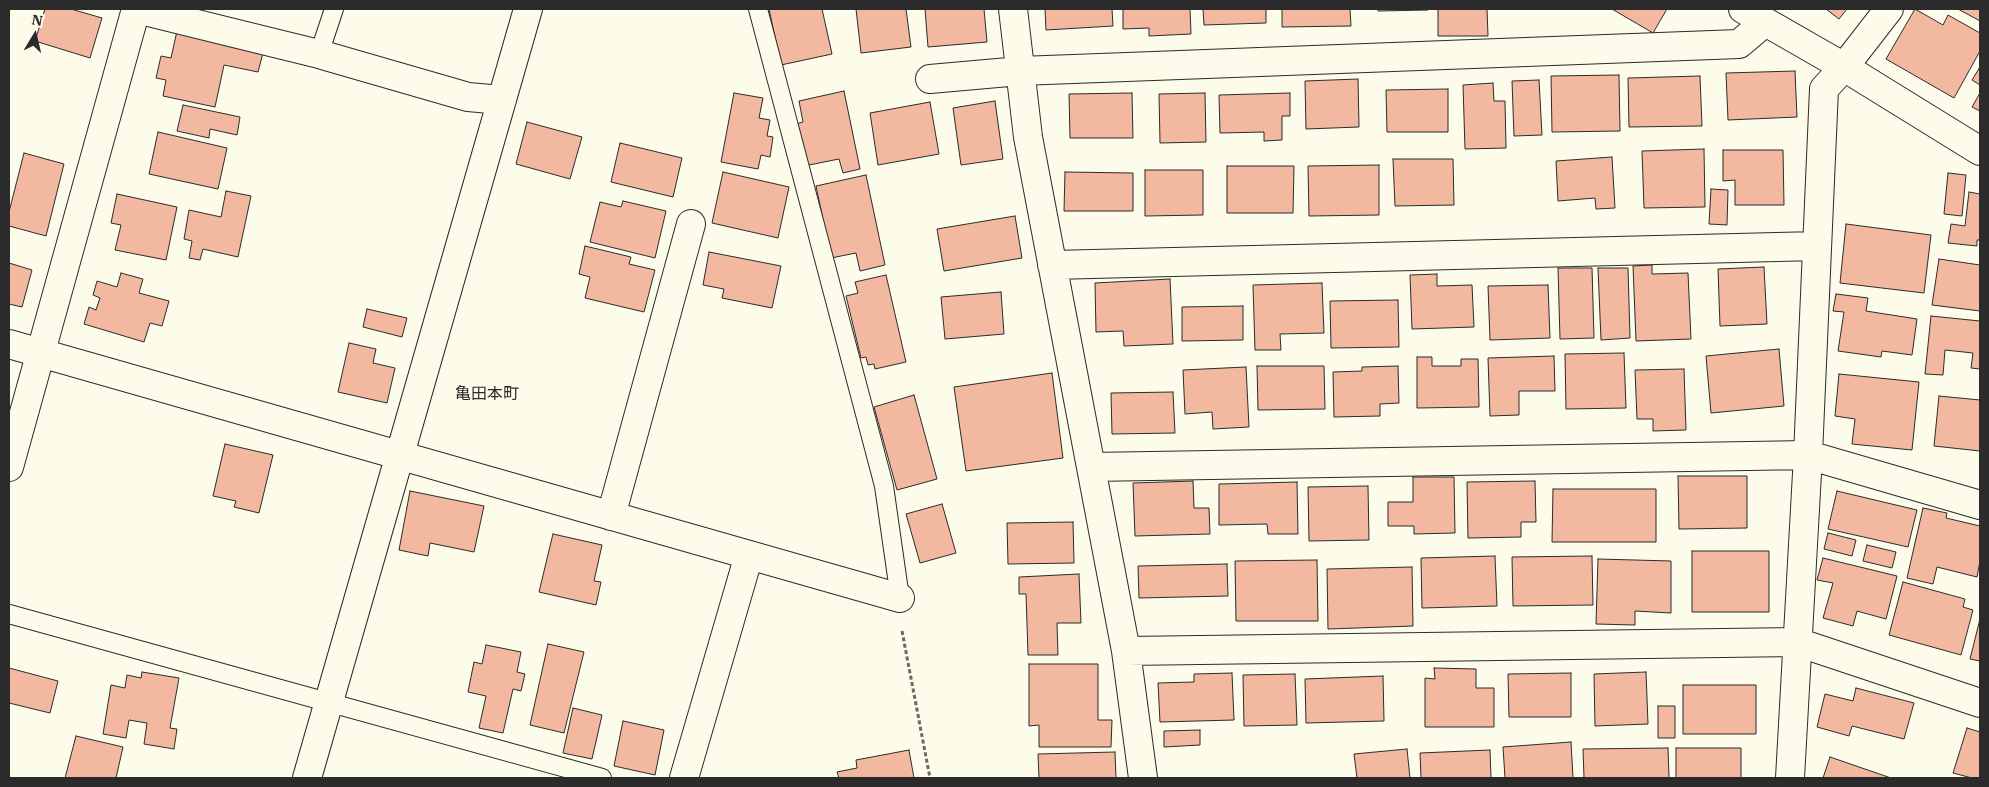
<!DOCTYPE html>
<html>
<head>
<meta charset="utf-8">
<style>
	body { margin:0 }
	#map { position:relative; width:1989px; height:787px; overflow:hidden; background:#fdfbea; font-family:"IBM Plex Serif",serif }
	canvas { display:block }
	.frame { position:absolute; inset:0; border:10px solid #2b2b2b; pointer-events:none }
	.north { position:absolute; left:10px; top:10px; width:50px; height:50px; -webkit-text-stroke:4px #fdfbea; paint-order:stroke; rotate:9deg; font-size:14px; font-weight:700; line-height:20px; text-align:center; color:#2b2b2b }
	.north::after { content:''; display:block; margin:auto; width:18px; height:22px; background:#2b2b2b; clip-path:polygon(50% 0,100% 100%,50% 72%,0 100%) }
</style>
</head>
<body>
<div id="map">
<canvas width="1989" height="787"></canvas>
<div class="frame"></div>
<div class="north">N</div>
</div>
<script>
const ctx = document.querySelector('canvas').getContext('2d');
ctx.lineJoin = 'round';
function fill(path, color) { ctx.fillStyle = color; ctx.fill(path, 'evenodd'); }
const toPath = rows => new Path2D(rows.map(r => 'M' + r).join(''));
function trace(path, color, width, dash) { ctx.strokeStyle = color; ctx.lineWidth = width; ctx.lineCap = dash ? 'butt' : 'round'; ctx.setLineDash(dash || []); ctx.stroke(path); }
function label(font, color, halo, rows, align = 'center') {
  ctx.font = font + ' "IBM Plex Serif","Noto Sans JP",serif'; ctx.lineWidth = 4; ctx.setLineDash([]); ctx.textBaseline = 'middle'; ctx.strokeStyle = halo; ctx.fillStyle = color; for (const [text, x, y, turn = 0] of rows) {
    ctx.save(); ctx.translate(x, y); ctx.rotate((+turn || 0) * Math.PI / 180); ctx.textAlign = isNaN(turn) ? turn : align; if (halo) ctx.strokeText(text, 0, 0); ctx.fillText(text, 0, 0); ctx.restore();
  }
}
const building = toPath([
	[45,9,71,9,102,18,90,58,35,41,45,9],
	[769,9,822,9,832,54,781,65,769,9],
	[856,9,906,9,911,47,861,53,856,9],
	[925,9,984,9,987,42,928,47,925,9],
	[1045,9,1112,9,1113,26,1046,30,1045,9],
	[1123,9,1190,9,1191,34,1149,36,1149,28,1123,29,1123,9],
	[1203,9,1266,9,1266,23,1204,25,1203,9],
	[1282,9,1350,9,1351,26,1282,27,1282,9],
	[1378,9,1428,9,1428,10,1378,11,1378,9],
	[1438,9,1487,9,1488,36,1438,36,1438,9],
	[1612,9,1667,9,1653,33,1612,9],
	[1826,9,1847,9,1839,19,1826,9],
	[1915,9,1943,25,1948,15,1980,33,1980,51,1954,98,1886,59,1915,9],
	[1958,9,1980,9,1980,21,1958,9],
	[177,31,264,49,258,72,224,65,215,107,163,96,166,80,156,78,161,56,171,58,177,31],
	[1980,67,1980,85,1972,80,1980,67],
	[1795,71,1797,117,1728,120,1726,73,1795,71],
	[1619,75,1620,131,1552,132,1551,76,1619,75],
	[1700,76,1702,126,1629,127,1628,78,1700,76],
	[1358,79,1359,127,1306,129,1305,81,1358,79],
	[1539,80,1542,135,1514,136,1512,81,1539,80],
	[1493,83,1494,101,1505,101,1506,148,1465,149,1463,85,1493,83],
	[1448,89,1448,132,1387,132,1386,90,1448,89],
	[844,91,860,169,843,173,839,159,804,166,796,124,803,122,799,101,844,91],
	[734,93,763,98,759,118,770,120,767,136,773,137,770,157,761,155,758,169,721,162,734,93],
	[1132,93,1133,138,1070,138,1069,94,1132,93],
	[1205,93,1206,142,1160,143,1159,94,1205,93],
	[1290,93,1290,116,1282,116,1282,140,1264,141,1264,132,1220,133,1219,95,1290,93],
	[1980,93,1980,111,1972,107,1980,93],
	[995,101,1003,159,961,165,953,108,995,101],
	[930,102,939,154,878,165,870,113,930,102],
	[183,105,240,117,237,135,210,129,209,138,177,131,183,105],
	[527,122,582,137,570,179,516,164,527,122],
	[158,132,227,148,218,189,149,174,158,132],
	[620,143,682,158,673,197,611,182,620,143],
	[1704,149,1705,207,1644,208,1642,151,1704,149],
	[1723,150,1783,150,1784,205,1735,205,1735,180,1723,181,1723,150],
	[24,153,64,164,46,236,9,226,9,212,24,153],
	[1612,157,1615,208,1596,209,1595,198,1558,201,1556,161,1612,157],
	[1393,159,1453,159,1454,205,1395,206,1393,159],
	[1379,165,1379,215,1309,216,1308,166,1379,165],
	[1227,166,1294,166,1293,213,1227,213,1227,166],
	[1145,170,1203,170,1203,215,1145,216,1145,170],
	[723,172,789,187,778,238,712,223,723,172],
	[1065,172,1133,173,1133,211,1064,211,1065,172],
	[1948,173,1966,175,1962,216,1944,214,1948,173],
	[866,175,885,265,860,271,856,253,831,258,816,186,866,175],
	[1711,189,1728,190,1727,225,1709,224,1711,189],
	[226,191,251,196,238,257,203,249,200,260,189,258,192,241,184,239,189,210,221,217,226,191],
	[1969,192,1980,194,1980,240,1977,240,1977,246,1948,243,1951,224,1965,226,1969,192],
	[117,194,177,207,166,260,115,250,121,225,111,223,117,194],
	[623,201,666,211,655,258,590,242,600,202,621,207,623,201],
	[1015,216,1022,258,944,271,937,229,1015,216],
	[1846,224,1931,235,1924,293,1840,283,1846,224],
	[585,246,631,257,629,264,655,270,644,312,585,298,590,277,579,274,585,246],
	[709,252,781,266,772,308,722,298,724,289,703,285,709,252],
	[1939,259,1980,265,1980,311,1932,305,1939,259],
	[9,263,32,270,22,307,9,304,9,263],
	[1652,265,1652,274,1688,273,1691,339,1636,341,1633,266,1652,265],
	[1764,267,1767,324,1720,326,1718,269,1764,267],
	[1558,268,1592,268,1594,338,1560,339,1558,268],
	[1598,268,1628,268,1630,338,1601,340,1598,268],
	[121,273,143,279,139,293,169,301,162,326,150,323,144,342,84,324,89,307,96,310,100,298,93,295,97,281,117,287,121,273],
	[1437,274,1437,286,1472,285,1474,327,1412,329,1410,275,1437,274],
	[886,275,906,362,875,369,874,364,868,365,866,357,861,358,846,296,858,293,855,282,886,275],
	[1170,279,1173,344,1124,346,1123,331,1096,332,1095,283,1170,279],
	[1322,283,1324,333,1280,334,1281,350,1255,350,1253,285,1322,283],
	[1548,285,1550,338,1490,340,1488,286,1548,285],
	[1001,292,1004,334,945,339,941,297,1001,292],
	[1836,294,1868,298,1866,311,1917,319,1912,355,1882,351,1881,357,1838,351,1844,312,1833,311,1836,294],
	[1398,300,1399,347,1331,348,1330,301,1398,300],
	[1243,306,1243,340,1182,341,1182,307,1243,306],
	[367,309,407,318,402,337,363,327,367,309],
	[1931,316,1980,321,1980,369,1971,368,1973,353,1945,350,1943,375,1925,374,1931,316],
	[349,343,376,349,373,363,395,368,387,403,338,392,349,343],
	[1779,349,1784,406,1711,413,1706,356,1779,349],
	[1624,353,1626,408,1566,409,1565,354,1624,353],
	[1554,356,1555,391,1519,391,1519,415,1490,416,1488,358,1554,356],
	[1417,357,1432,357,1432,366,1461,366,1461,359,1478,359,1479,407,1417,408,1417,357],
	[1257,366,1324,366,1325,409,1258,410,1257,366],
	[1398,366,1399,403,1380,404,1380,416,1334,417,1333,372,1362,371,1362,367,1398,366],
	[1246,367,1249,427,1213,429,1212,412,1185,414,1183,370,1246,367],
	[1684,369,1686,430,1653,431,1653,419,1637,419,1635,370,1684,369],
	[1052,373,1063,458,966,471,954,387,1052,373],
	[1839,374,1919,382,1912,450,1852,444,1855,419,1835,416,1839,374],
	[1173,392,1175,433,1112,434,1111,393,1173,392],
	[914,395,937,479,897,490,874,407,914,395],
	[1939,396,1980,400,1980,451,1934,446,1939,396],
	[225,444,273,455,259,513,234,507,236,501,213,496,225,444],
	[1678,476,1747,476,1747,528,1679,529,1678,476],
	[1413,477,1454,477,1455,533,1414,534,1414,526,1388,526,1388,502,1413,502,1413,477],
	[1193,481,1194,508,1209,508,1210,534,1135,536,1133,483,1193,481],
	[1535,481,1536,522,1521,522,1521,537,1468,538,1467,482,1535,481],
	[1297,482,1298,534,1268,534,1267,524,1219,525,1219,484,1297,482],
	[1368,486,1369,540,1309,541,1308,487,1368,486],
	[1553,489,1656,489,1656,542,1552,542,1553,489],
	[410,491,484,506,474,552,430,543,428,556,399,550,410,491],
	[1837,491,1917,510,1908,547,1828,529,1837,491],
	[942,504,956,553,920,563,906,514,942,504],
	[1923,508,1947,513,1946,518,1980,526,1980,561,1977,577,1937,567,1933,584,1907,578,1923,508],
	[1073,522,1074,563,1008,564,1007,523,1073,522],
	[1828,533,1856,540,1852,556,1824,549,1828,533],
	[553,534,602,545,594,581,601,582,596,605,539,592,553,534],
	[1867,545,1896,552,1892,568,1863,561,1867,545],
	[1692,551,1769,551,1769,612,1692,612,1692,551],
	[1495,556,1497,606,1422,608,1421,558,1495,556],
	[1592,556,1593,605,1513,606,1512,557,1592,556],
	[1823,558,1897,576,1886,619,1857,611,1853,626,1823,618,1833,583,1817,580,1823,558],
	[1598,559,1671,561,1671,613,1635,611,1635,625,1596,624,1598,559],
	[1317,560,1318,621,1236,621,1235,561,1317,560],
	[1227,564,1228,596,1139,598,1138,566,1227,564],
	[1412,567,1413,626,1328,629,1327,569,1412,567],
	[1079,574,1081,623,1057,623,1058,655,1028,655,1026,594,1019,594,1019,577,1079,574],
	[1903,582,1965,599,1963,607,1973,610,1961,655,1889,635,1903,582],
	[1980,619,1980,661,1970,659,1980,619],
	[548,644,584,652,564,733,530,725,548,644],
	[486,645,521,652,517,672,525,674,521,691,513,689,503,733,479,728,486,696,468,692,474,662,482,664,486,645],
	[1029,664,1098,664,1098,720,1112,720,1111,747,1039,747,1039,725,1029,726,1029,664],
	[9,668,58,681,50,713,9,703,9,668],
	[1434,668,1476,669,1476,688,1494,688,1494,727,1425,727,1425,678,1435,679,1434,668],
	[142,672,179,678,170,728,177,729,174,749,144,744,147,723,129,720,126,738,103,734,111,685,125,688,127,675,141,678,142,672],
	[1646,672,1648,724,1595,726,1594,674,1646,672],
	[1232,673,1234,720,1160,722,1158,683,1194,682,1194,674,1232,673],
	[1571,673,1571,717,1509,717,1508,674,1571,673],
	[1295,674,1297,725,1244,726,1243,675,1295,674],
	[1383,676,1384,721,1306,723,1305,679,1383,676],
	[1683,685,1756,685,1756,734,1683,734,1683,685],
	[1856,688,1914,703,1904,739,1852,726,1849,736,1817,727,1825,694,1853,701,1856,688],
	[1658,706,1675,706,1675,738,1658,738,1658,706],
	[573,708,602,715,592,759,563,753,573,708],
	[623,721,664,730,655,775,614,766,623,721],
	[1967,728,1980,732,1980,778,1972,778,1953,773,1967,728],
	[1200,730,1200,745,1164,747,1164,731,1200,730],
	[76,736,123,747,116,778,65,778,76,736],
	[1571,742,1573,778,1505,778,1503,747,1571,742],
	[1668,748,1669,778,1584,778,1583,749,1668,748],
	[1676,748,1741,748,1741,778,1676,778,1676,748],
	[1407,749,1410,778,1357,778,1354,754,1407,749],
	[909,750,914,778,839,778,837,772,857,768,856,760,909,750],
	[1490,750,1491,778,1421,778,1420,753,1490,750],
	[1115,752,1116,778,1039,778,1038,754,1115,752],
	[1830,757,1891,778,1823,778,1830,757]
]);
fill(building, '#f2b8a0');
trace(building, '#2b2b2b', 1);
const service = toPath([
	[758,9,884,486,900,598],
	[319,54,334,9],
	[9,614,602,778]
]);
const minor = toPath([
	[136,9,319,54,468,97,502,100],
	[1013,9,1028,137,1126,651,1143,778],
	[930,79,1020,71,1739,44,1765,22],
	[1052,265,1817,246],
	[9,344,900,598],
	[9,467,136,9],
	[1091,467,1808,455,1980,505],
	[611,516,691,224],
	[1126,651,1797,642,1980,703],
	[307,778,528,9],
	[684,778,749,555],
	[1790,778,1808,455,1824,89,1844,67,1889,9]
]);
const tertiary = toPath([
	[1743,9,1844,67,1980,151]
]);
trace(service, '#2b2b2b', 20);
trace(minor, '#2b2b2b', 30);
trace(tertiary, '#2b2b2b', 30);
trace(toPath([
	[902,631,930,778]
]), '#6a6964', 3, [4, 2.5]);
trace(service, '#fdfbea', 18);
trace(minor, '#fdfbea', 28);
trace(tertiary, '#fdfbea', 28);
label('16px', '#2b2b2b', '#fdfbea', [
	["亀田本町",487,394]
]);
</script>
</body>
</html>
